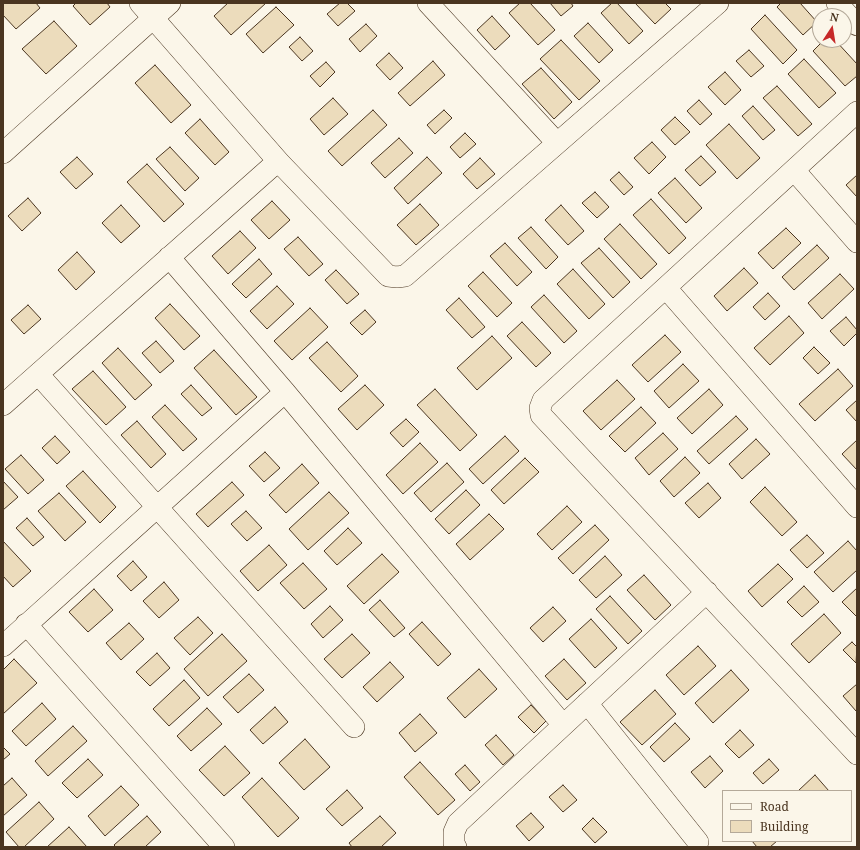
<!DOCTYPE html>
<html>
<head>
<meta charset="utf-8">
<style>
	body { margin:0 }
	#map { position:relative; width:860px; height:850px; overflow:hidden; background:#fbf6e9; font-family:"Noto Serif",serif }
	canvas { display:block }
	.frame { position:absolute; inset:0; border:4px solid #4a3520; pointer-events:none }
	.legend { position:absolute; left:722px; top:790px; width:130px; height:52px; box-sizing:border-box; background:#fbf6e9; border:1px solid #b4a999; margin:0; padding:5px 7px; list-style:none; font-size:12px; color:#4a3520 }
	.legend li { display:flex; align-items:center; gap:8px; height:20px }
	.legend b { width:20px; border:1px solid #b4a999 }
	.north { position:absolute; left:812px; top:8px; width:40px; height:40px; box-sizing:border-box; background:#fbf6e9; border:1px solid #b4a999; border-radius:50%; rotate:12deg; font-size:11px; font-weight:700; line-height:16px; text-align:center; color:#4a3520 }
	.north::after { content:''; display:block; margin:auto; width:14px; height:18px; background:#c62828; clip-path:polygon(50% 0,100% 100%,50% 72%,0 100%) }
</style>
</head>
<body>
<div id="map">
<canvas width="860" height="850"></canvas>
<div class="frame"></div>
<ul class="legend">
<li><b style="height:5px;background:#fbf6e9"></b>Road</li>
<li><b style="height:11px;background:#ecdcbc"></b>Building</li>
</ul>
<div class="north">N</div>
</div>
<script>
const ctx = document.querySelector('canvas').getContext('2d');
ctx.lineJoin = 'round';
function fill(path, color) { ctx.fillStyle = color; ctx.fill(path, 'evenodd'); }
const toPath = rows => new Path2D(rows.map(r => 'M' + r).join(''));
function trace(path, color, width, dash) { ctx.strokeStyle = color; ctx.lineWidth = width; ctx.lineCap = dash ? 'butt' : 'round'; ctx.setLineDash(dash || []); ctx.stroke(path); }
const building = toPath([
	[3,3,36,3,40,8,16,29,3,15,3,3],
	[76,3,107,3,110,7,90,25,73,6,76,3],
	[228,3,266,3,231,35,214,16,228,3],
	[340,3,347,3,355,11,338,26,327,14,340,3],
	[520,3,530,3,555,30,538,45,509,13,520,3],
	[550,3,571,3,573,6,561,16,550,3],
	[612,3,617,3,643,31,629,44,601,13,612,3],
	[635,3,665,3,671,9,655,24,635,3],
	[781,3,800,3,817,22,803,35,777,7,781,3],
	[276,7,294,25,263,53,246,34,276,7],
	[765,15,797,50,783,64,751,29,765,15],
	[492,16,510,36,495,50,477,30,492,16],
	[54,21,77,46,46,74,22,49,54,21],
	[588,23,613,50,599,63,574,36,588,23],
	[366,24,377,36,360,52,349,39,366,24],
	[300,37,313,51,302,61,289,47,300,37],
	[561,40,600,81,579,100,540,59,561,40],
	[824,40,835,40,857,64,857,76,845,86,813,51,824,40],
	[749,50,764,66,751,77,736,61,749,50],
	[389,53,403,68,390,80,376,65,389,53],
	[804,59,836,93,819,108,788,74,804,59],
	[433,61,445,75,410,106,398,93,433,61],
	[326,62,335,72,320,87,310,76,326,62],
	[155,65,191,105,171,123,135,83,155,65],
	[541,68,572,102,554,119,522,84,541,68],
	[725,72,741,90,725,105,708,87,725,72],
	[777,86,812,124,798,136,763,98,777,86],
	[333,98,348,114,324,135,310,119,333,98],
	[699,100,712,114,700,125,687,111,699,100],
	[753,106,775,130,763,140,742,116,753,106],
	[373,110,387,125,342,166,328,151,373,110],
	[444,110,452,118,435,134,427,125,444,110],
	[675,117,690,132,675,145,661,130,675,117],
	[200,119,229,152,215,165,185,133,200,119],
	[729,124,760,158,737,179,706,145,729,124],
	[465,133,476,144,460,158,450,147,465,133],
	[399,138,413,153,385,178,371,163,399,138],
	[652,142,666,157,649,174,634,158,652,142],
	[170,147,199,178,185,191,156,159,170,147],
	[701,156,716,172,700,186,685,170,701,156],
	[77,157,93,174,76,189,60,172,77,157],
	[427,157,442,173,408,204,394,188,427,157],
	[480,158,495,174,477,189,463,174,480,158],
	[147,164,184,204,164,222,127,182,147,164],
	[619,172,633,187,624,195,610,180,619,172],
	[857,175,857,197,846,185,857,175],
	[675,178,702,208,686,223,658,193,675,178],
	[595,192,609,207,597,218,582,203,595,192],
	[28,198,41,213,22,231,8,216,28,198],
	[651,199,686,238,669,254,633,215,651,199],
	[272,201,290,220,269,239,251,220,272,201],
	[420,204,439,225,416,245,397,225,420,204],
	[121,205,140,226,121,243,102,223,121,205],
	[561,205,584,231,568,245,545,220,561,205],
	[620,224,657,264,641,279,604,239,620,224],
	[531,227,558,257,546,269,518,238,531,227],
	[786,228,801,243,773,269,758,253,786,228],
	[240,231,256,248,228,274,212,256,240,231],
	[298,237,323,264,309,276,284,249,298,237],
	[505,243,532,272,517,286,490,256,505,243],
	[817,245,829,258,794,290,782,277,817,245],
	[599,248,630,282,613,298,581,263,599,248],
	[77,252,95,272,76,290,58,270,77,252],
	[259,259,272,274,246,298,232,284,259,259],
	[744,268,758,283,727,311,714,296,744,268],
	[573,269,605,304,589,319,557,284,573,269],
	[336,270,359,294,347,304,325,280,336,270],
	[483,272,512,303,497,317,468,286,483,272],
	[840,274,854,289,822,319,808,303,840,274],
	[277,286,294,304,267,329,250,311,277,286],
	[768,293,780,306,765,320,753,307,768,293],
	[544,295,577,331,564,343,531,307,544,295],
	[459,298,485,327,472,338,446,310,459,298],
	[170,304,200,336,184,350,155,318,170,304],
	[28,305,41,319,24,334,11,320,28,305],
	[310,308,328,327,292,360,274,341,310,308],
	[365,310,376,322,362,335,350,323,365,310],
	[789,316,804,333,770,365,754,348,789,316],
	[846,317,857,330,857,333,844,346,830,331,846,317],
	[522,322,551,353,536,367,507,336,522,322],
	[665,335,681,352,648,382,632,365,665,335],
	[492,336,512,358,477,390,457,368,492,336],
	[156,341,174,361,160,373,142,353,156,341],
	[327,342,358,376,341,392,309,358,327,342],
	[814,347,830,363,818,374,803,358,814,347],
	[118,348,152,385,135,400,102,363,118,348],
	[214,350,257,397,236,415,194,368,214,350],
	[683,364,699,381,669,408,654,391,683,364],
	[838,369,853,386,815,421,799,404,838,369],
	[93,371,126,407,106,425,72,389,93,371],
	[617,380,635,399,601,430,583,411,617,380],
	[191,385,212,408,202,416,181,394,191,385],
	[365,385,384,405,357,430,338,409,365,385],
	[435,389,477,435,460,451,417,405,435,389],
	[709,389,723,405,692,434,677,418,709,389],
	[857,400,857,422,846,410,857,400],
	[165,405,197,439,183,451,152,417,165,405],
	[641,407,656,423,625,452,609,436,641,407],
	[736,416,748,429,709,464,697,451,736,416],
	[406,419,419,432,403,447,390,433,406,419],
	[137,421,166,454,151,468,121,435,137,421],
	[663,433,678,449,649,475,635,458,663,433],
	[55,436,70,452,57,464,42,448,55,436],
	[505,436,519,451,483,484,469,469,505,436],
	[756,439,770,454,742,479,729,464,756,439],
	[857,440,857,470,842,454,857,440],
	[420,443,438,462,403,494,386,475,420,443],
	[265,452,280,468,264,482,249,466,265,452],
	[21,455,44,480,28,494,5,469,21,455],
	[685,457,700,473,674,497,660,481,685,457],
	[525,458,539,472,504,504,491,490,525,458],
	[447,463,464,482,431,512,414,493,447,463],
	[302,464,319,483,286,513,269,495,302,464],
	[83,471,116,507,100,523,66,486,83,471],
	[3,481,18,497,3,510,3,481],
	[232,482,244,495,208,527,196,514,232,482],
	[708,483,721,498,699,518,685,503,708,483],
	[765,487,797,522,782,536,750,502,765,487],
	[466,490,480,505,449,534,435,519,466,490],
	[329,492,349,513,308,550,289,529,329,492],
	[59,493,86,522,65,541,38,511,59,493],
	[567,506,582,522,552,550,537,534,567,506],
	[246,511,262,528,247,541,231,524,246,511],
	[489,514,504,529,470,560,456,544,489,514],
	[27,518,44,537,33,546,16,528,27,518],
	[595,525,609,540,573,574,558,558,595,525],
	[348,528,362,543,337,565,324,551,348,528],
	[807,535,824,553,807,568,790,550,807,535],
	[3,541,31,571,13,587,3,576,3,541],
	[848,541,857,551,857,570,833,592,814,572,848,541],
	[269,545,287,565,258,591,240,571,269,545],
	[382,554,399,572,364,604,347,586,382,554],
	[605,556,622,575,596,598,579,580,605,556],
	[133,561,147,577,131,591,117,576,133,561],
	[303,563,327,589,304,609,280,583,303,563],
	[778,564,793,579,762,607,748,591,778,564],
	[644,575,671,605,655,620,627,590,644,575],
	[164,582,179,600,159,618,143,601,164,582],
	[804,586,819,602,802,617,787,602,804,586],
	[857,588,857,615,856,616,842,602,857,588],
	[94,589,113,610,88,632,69,612,94,589],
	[610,596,642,631,628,644,596,609,610,596],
	[380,600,405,628,394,637,369,610,380,600],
	[330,606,343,620,323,638,311,624,330,606],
	[553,607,566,621,543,642,530,628,553,607],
	[824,614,841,633,809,663,791,644,824,614],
	[198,617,213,633,190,655,174,638,198,617],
	[591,619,617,648,595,668,569,639,591,619],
	[422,622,451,654,438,666,409,634,422,622],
	[129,623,144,639,121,660,106,643,129,623],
	[222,634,247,661,208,696,184,669,222,634],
	[352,634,370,653,342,678,324,659,352,634],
	[852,642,857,647,856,663,843,650,852,642],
	[698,646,716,666,684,695,666,675,698,646],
	[157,653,170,668,150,686,136,672,157,653],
	[14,659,37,683,3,714,3,670,14,659],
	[564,659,586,683,567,700,545,676,564,659],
	[390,662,404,677,377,702,363,687,390,662],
	[479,669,497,689,465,718,447,698,479,669],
	[731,670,749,690,713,723,695,703,731,670],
	[249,674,264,690,238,713,223,697,249,674],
	[184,680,200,698,169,726,153,709,184,680],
	[857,684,857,710,856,711,843,696,857,684],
	[655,690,676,714,642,745,620,722,655,690],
	[42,703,56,719,26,746,12,731,42,703],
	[531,705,546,721,534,733,518,717,531,705],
	[275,707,288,722,263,744,250,730,275,707],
	[207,708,222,724,191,751,177,736,207,708],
	[420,714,437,733,415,752,399,733,420,714],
	[675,723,690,739,664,762,650,747,675,723],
	[73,726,87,741,48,776,35,761,73,726],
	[740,730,754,745,739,758,725,744,740,730],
	[496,735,514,755,503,765,485,745,496,735],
	[305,739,330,767,304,790,279,763,305,739],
	[225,746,250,773,224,796,199,770,225,746],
	[3,747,10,754,3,760,3,747],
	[710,756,723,771,705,788,691,772,710,756],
	[88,759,103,775,77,798,62,783,88,759],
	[769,759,779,770,763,784,753,773,769,759],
	[420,762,455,800,438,815,404,777,420,762],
	[465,765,480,782,470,791,455,774,465,765],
	[815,775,829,791,798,791,815,775],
	[12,778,27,795,3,816,3,786,12,778],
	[262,778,299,818,278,837,242,797,262,778],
	[563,785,577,800,563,812,549,797,563,785],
	[121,786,139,805,105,836,88,816,121,786],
	[347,790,363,808,342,826,326,809,347,790],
	[39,802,54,819,24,847,19,847,6,832,39,802],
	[531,813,544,827,529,841,516,826,531,813],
	[147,816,161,832,145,847,116,847,114,845,147,816],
	[380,816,396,833,381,847,352,847,349,843,380,816],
	[593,818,607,832,595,843,582,829,593,818],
	[69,827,87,847,47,847,69,827],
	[752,841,777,841,770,847,757,847,752,841]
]);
fill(building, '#ecdcbc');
trace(building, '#4a3520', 1);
const minor = toPath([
	[140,3,278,161],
	[428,3,557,143],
	[837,3,857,25],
	[857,112,543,400,540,408,541,415,857,754],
	[3,153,170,3],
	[794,170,857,242],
	[169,257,285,392,563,725],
	[666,288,857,507],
	[38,374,354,727],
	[3,405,278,161,388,276,397,277,405,276,718,3],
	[26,624,224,847],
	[3,646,285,392],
	[587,703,698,842],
	[456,847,454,844,454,832,458,823,707,592]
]);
trace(minor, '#4a3520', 22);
trace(minor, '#fbf6e9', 21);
</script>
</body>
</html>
